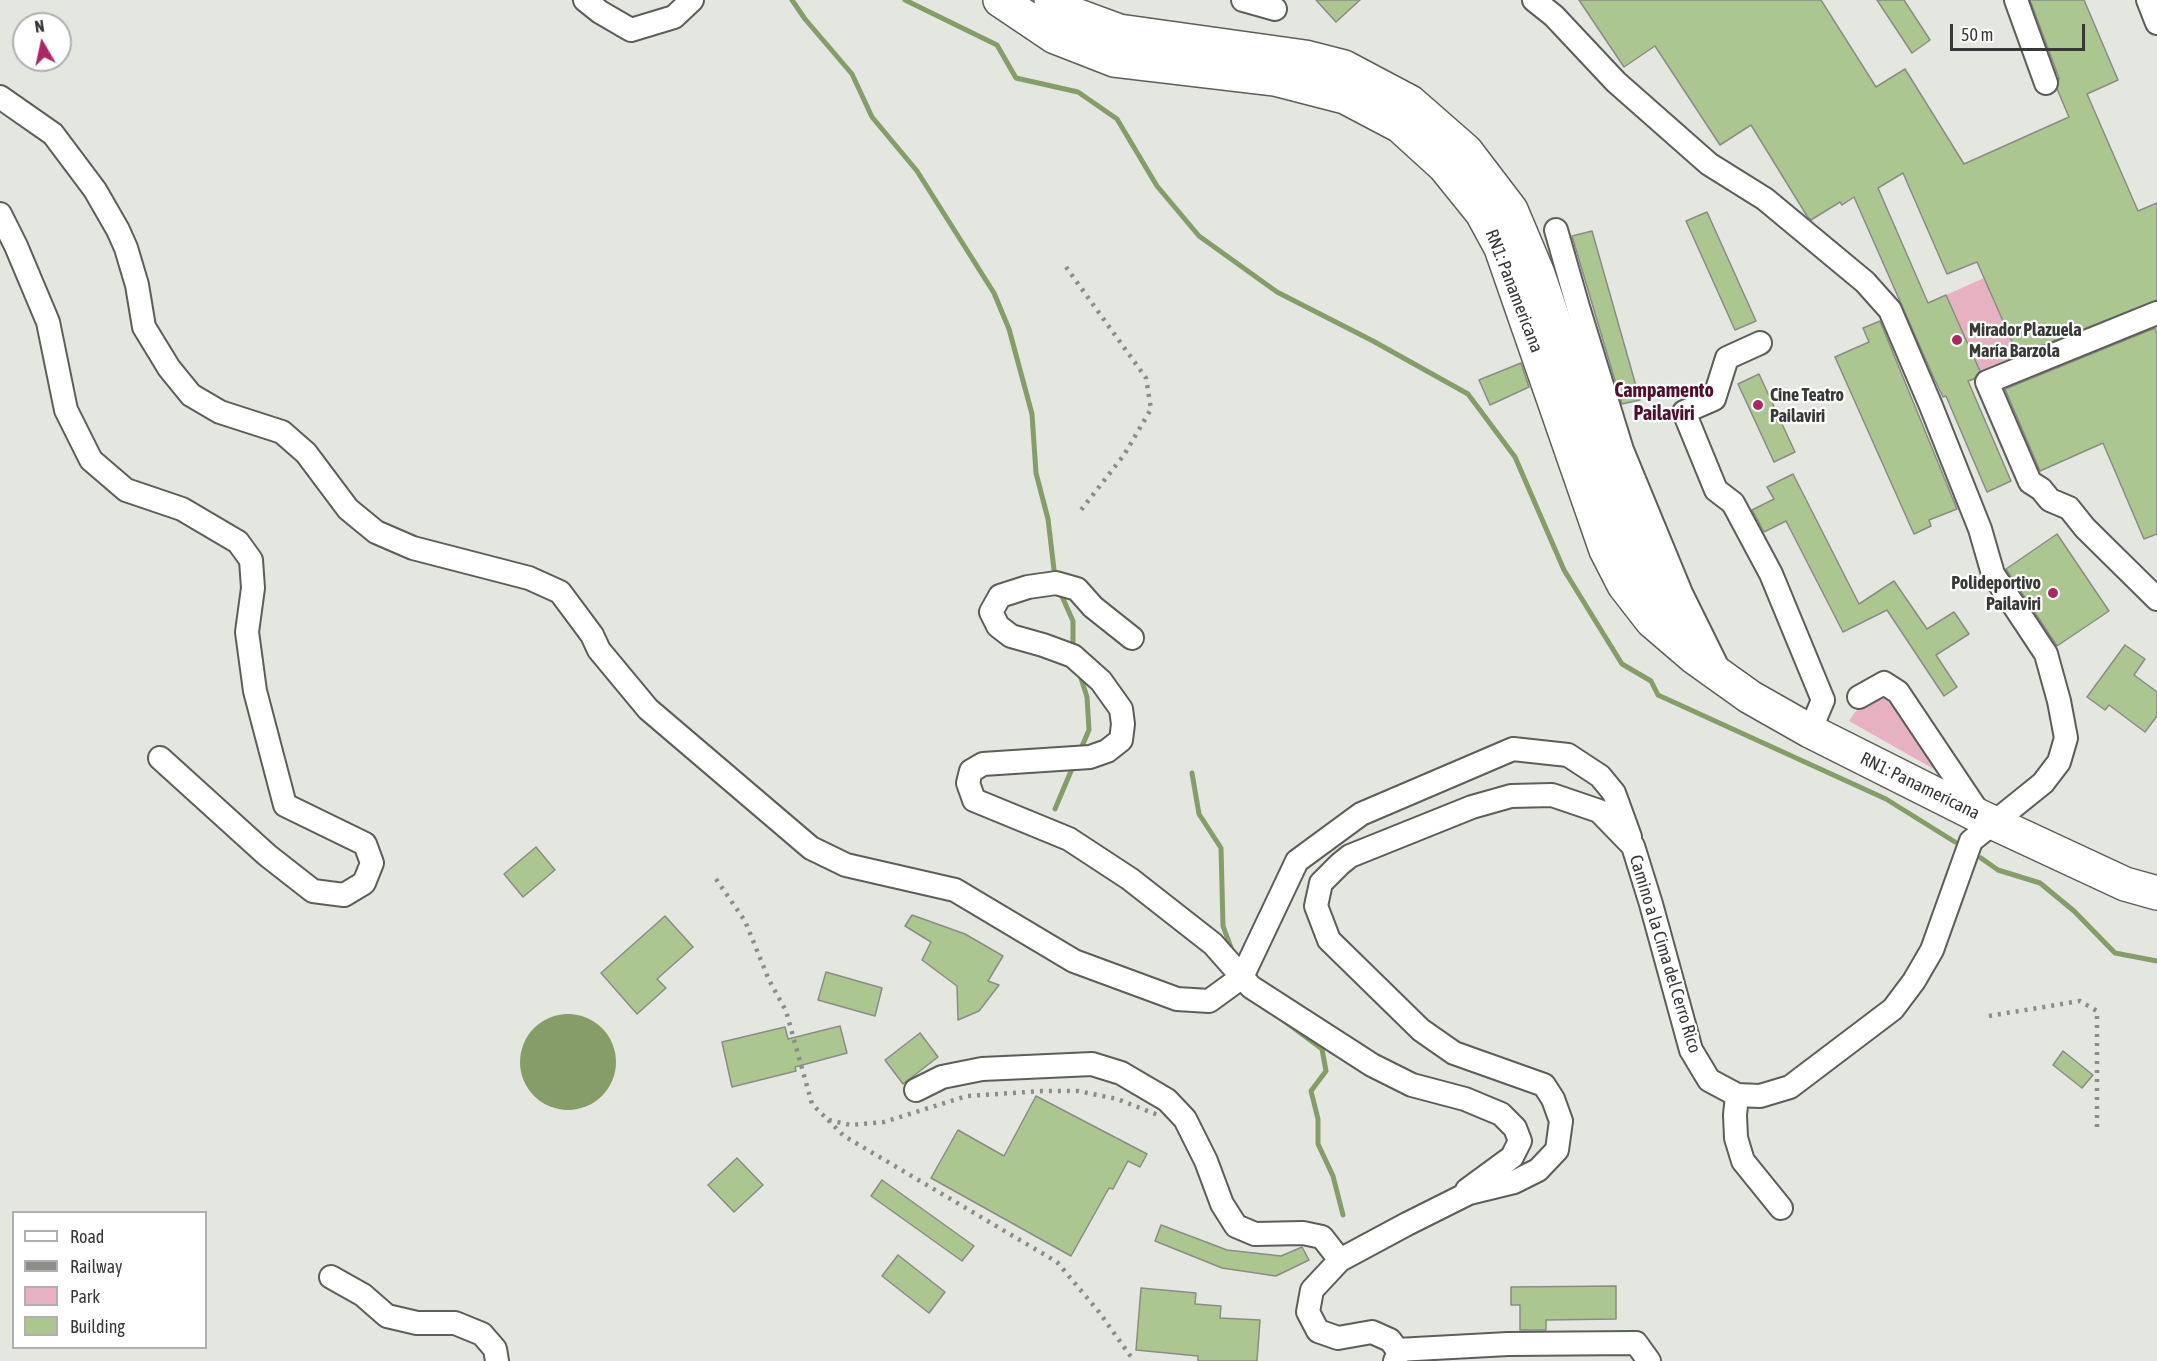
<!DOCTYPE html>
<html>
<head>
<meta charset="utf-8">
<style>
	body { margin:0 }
	#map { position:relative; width:2157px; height:1361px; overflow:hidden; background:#e3e7df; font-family:"Asap Condensed",sans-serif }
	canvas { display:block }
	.legend { position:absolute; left:12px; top:1211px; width:195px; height:138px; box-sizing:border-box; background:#fff; border:2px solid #afb0af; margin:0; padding:8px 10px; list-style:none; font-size:18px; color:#373936 }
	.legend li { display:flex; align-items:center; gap:12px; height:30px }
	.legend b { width:30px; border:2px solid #afb0af }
	.north { position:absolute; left:12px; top:12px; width:60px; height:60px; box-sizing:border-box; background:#fff; border:2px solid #afb0af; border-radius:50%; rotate:351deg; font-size:16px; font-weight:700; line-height:24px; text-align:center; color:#373936 }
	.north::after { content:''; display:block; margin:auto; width:21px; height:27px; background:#b02665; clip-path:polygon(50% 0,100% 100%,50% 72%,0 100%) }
	.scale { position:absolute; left:1950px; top:24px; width:135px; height:27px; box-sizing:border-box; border:3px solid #373936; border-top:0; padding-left:8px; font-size:18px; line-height:21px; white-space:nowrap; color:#373936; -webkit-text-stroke:4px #fff; paint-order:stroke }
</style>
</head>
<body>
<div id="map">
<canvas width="2157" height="1361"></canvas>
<ul class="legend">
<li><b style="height:8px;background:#fff"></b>Road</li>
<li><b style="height:8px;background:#8a8d88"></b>Railway</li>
<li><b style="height:16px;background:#e7b1c2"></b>Park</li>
<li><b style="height:16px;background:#abc68e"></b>Building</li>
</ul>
<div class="north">N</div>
<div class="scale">50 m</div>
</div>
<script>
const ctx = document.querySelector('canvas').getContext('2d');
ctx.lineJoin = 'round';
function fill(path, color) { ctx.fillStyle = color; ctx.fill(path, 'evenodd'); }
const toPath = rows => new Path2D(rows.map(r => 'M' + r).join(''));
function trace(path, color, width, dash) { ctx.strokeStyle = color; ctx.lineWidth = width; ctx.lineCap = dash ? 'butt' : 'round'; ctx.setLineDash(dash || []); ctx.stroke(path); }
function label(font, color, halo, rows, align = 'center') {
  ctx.font = font + ' "Asap Condensed",sans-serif'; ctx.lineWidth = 4.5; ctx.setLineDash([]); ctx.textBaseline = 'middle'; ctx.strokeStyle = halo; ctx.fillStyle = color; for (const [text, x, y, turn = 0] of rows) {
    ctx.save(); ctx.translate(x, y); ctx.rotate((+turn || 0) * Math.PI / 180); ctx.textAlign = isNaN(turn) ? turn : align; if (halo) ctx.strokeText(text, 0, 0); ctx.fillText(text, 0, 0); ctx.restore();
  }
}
fill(toPath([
	[1984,278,2019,359,1982,376,1946,295],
	[1884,698,1894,706,1939,772,1849,721,1855,712,1875,700]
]), '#e7b1c2');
fill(toPath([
	'520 1062a48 48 0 1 1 96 0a48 48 0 1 1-96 0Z'
]), '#859e68');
trace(toPath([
	[792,0,805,19,852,74,872,117,917,171,994,293,1009,329,1032,414,1036,473,1048,519,1055,578],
	[905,0,997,45,1016,78,1078,92,1117,119,1157,186,1199,236,1277,292,1373,341,1468,394,1515,457,1564,570,1622,664,1651,681,1658,695,1886,799,1955,842],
	[1060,592,1073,621,1073,649],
	[1079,672,1087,697,1089,730,1079,753],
	[1192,773,1199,814,1221,848,1223,926,1233,953],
	[1055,809,1074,764],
	[1981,858,1998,870,2040,883,2074,911,2115,953,2157,961],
	[1275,1014,1322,1049,1326,1071,1311,1091,1318,1119,1318,1144,1333,1176,1343,1215]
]), '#859e68', 5);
const building = toPath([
	[1316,0,1360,0,1336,22,1316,0],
	[1579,0,1821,0,1876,87,1905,69,1964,164,2069,117,2057,89,2059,78,2030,0,2084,0,2118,80,2087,94,2138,211,2157,203,2157,300,2018,355,1977,262,1947,274,1903,173,1878,188,1928,303,1946,295,1980,371,1974,379,1968,381,2011,481,1987,492,1946,396,1943,397,1933,376,1854,197,1842,205,1840,202,1811,220,1807,216,1751,125,1720,145,1655,46,1624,67,1579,0],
	[1877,0,1904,0,1930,40,1912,53,1877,0],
	[1707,212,1756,321,1735,330,1686,221,1707,212],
	[1592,231,1640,400,1622,404,1572,236,1592,231],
	[1880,321,1957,509,1929,520,1931,526,1914,534,1835,357,1869,342,1863,328,1880,321],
	[2155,328,2157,334,2157,534,2144,539,2103,443,2040,471,2005,389,2155,328],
	[1521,363,1529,387,1490,405,1479,380,1521,363],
	[1759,374,1795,452,1774,462,1738,384,1759,374],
	[1793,474,1859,604,1894,581,1927,629,1954,612,1969,634,1936,655,1957,687,1944,696,1887,610,1843,632,1786,521,1764,532,1752,510,1774,499,1767,487,1793,474],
	[2057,534,2109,611,2057,646,2006,569,2057,534],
	[2125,645,2145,659,2134,675,2157,692,2157,716,2145,732,2109,705,2105,710,2087,697,2125,645],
	[536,847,555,870,523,897,504,874,536,847],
	[912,915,965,934,1003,956,988,981,999,985,979,1011,958,1020,957,986,922,960,931,942,905,926,912,915],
	[665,916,693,947,657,979,666,988,637,1014,601,973,665,916],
	[826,972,882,988,875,1016,818,1000,826,972],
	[840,1026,847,1053,795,1067,796,1071,732,1087,722,1042,785,1027,788,1039,840,1026],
	[920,1033,938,1057,903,1084,885,1060,920,1033],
	[2063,1051,2093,1075,2082,1088,2053,1065,2063,1051],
	[1036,1096,1147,1154,1140,1167,1128,1161,1113,1189,1109,1188,1071,1256,931,1178,958,1130,1004,1156,1036,1096],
	[737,1158,763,1185,734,1212,708,1185,737,1158],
	[882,1180,974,1246,962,1261,871,1196,882,1180],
	[1161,1225,1227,1250,1281,1256,1302,1247,1309,1260,1276,1276,1222,1268,1155,1241,1161,1225],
	[898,1255,945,1292,929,1313,882,1276,898,1255],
	[1616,1286,1616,1319,1546,1320,1546,1330,1520,1330,1520,1305,1511,1305,1511,1287,1616,1286],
	[1141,1288,1196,1293,1195,1304,1221,1306,1220,1318,1260,1320,1257,1361,1198,1361,1198,1356,1136,1350,1141,1288]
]);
fill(building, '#abc68e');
trace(building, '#898d85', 1.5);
const minor = toPath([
	[585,0,600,12,631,30,674,17,692,0],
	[1243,0,1275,9],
	[2016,0,2046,83],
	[2148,0,2157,23],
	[0,97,53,134,95,190,118,230,126,248,137,285,144,327,169,368,191,395,220,412,282,432,306,453,348,509,376,532,413,548,529,578,560,592,592,635,599,650,648,709,811,848,846,865,955,890,1074,961,1177,999,1209,1001,1242,977,1297,861,1361,814,1513,749,1568,755,1600,776,1614,793,1630,837],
	[0,214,16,246,48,322,66,410,91,460,126,490,182,509,238,542,251,560,253,588,247,632,255,691,285,805,365,844,372,863,364,883,344,895,313,891,267,855,160,758],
	[1556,230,1578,307,1622,450,1681,593,1720,672],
	[2157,313,1987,382,2030,482,2041,489,2050,500,2069,508,2085,528,2157,599],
	[1760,343,1727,358,1714,399,1684,412,1716,490,1733,503,1771,574,1823,700,1810,731],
	[1132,638,1093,607,1077,589,1056,583,1028,587,1000,596,991,612,998,626,1011,636,1043,645,1073,656,1101,681,1121,709,1123,724,1121,740,1107,751,1090,757,983,764,971,771,968,783,974,800,1069,839,1130,879,1213,944,1251,987,1372,1065,1412,1085,1465,1099,1501,1114,1515,1128,1520,1141,1512,1157,1467,1190],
	[1859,697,1884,683,1898,692,1979,813],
	[916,1090,942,1077,982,1069,1092,1064,1121,1073,1167,1100,1185,1119,1206,1161,1222,1204,1236,1226,1255,1234,1303,1233,1322,1237,1340,1260],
	[1737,1095,1735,1115,1736,1138,1743,1161,1781,1208],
	[331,1277,363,1295,387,1316,417,1323,455,1323,482,1334,495,1349,497,1361],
	[1397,1350,1508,1344,1636,1343,1649,1361],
	[1395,1361,1399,1352,1390,1340,1372,1332,1338,1338,1318,1331,1308,1312,1312,1290,1340,1260,1407,1224,1469,1193,1514,1182,1538,1170,1557,1150,1561,1121,1553,1099,1544,1085,1454,1053,1421,1030,1329,940,1316,906,1321,883,1340,864,1350,856,1472,807,1511,796,1552,795,1599,811,1633,846,1651,904,1691,1050,1709,1080,1737,1095,1760,1096,1790,1087,1893,1009,1914,981,1932,950,1971,841,2043,783,2059,762,2066,738,2059,701,2046,654,1993,574,1980,529,1931,406,1890,310,1865,282,1765,199,1709,164,1616,82,1554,16,1534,0]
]);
const highway = toPath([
	[1000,0,1055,37,1114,60,1275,79,1345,97,1400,126,1444,166,1482,213,1501,248,1606,550,1624,585,1652,621,1694,657,1750,697,1810,731,1981,817,2125,884,2157,893],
	[1051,0,1073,14,1119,31,1305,57,1344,67,1410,102,1466,151,1511,210,1538,274,1619,514,1651,580,1675,624]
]);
trace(minor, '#5b5f57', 26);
trace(highway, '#5b5f57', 36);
trace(minor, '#fff', 22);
trace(highway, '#fff', 33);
trace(toPath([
	[1066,267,1146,378,1151,409,1124,455,1081,510],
	[716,879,745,921,769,980,786,1011,812,1104,828,1120,851,1125,884,1122,967,1096,1042,1091,1078,1091,1117,1099,1158,1115],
	[1989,1016,2080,1001,2097,1011,2097,1130],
	[828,1120,844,1136,1057,1262,1099,1312,1134,1361]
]), '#8a8d88', 4.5, [3, 6]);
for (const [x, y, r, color] of [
	[1957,340,6,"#b02665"],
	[1758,405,6,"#b02665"],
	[2053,593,6,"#b02665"]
]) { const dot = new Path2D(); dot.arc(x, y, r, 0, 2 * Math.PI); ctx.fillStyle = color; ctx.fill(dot); trace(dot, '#fff', 2); }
label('18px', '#373936', '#fff', [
	["RN1: Panamericana",1514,291,69],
	["RN1: Panamericana",1920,786,26],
	["Camino a la Cima del Cerro Rico",1665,954,73]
]);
label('bold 18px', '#373936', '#fff', [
	["Mirador Plazuela",1969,330],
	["María Barzola",1969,351],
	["Cine Teatro",1770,395],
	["Pailaviri",1770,416],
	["Polideportivo",2041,583,"right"],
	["Pailaviri",2041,604,"right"]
], 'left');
label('bold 20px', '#500f2c', '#fff', [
	["Campamento",1664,391],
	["Pailaviri",1664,414]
]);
</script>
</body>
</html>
